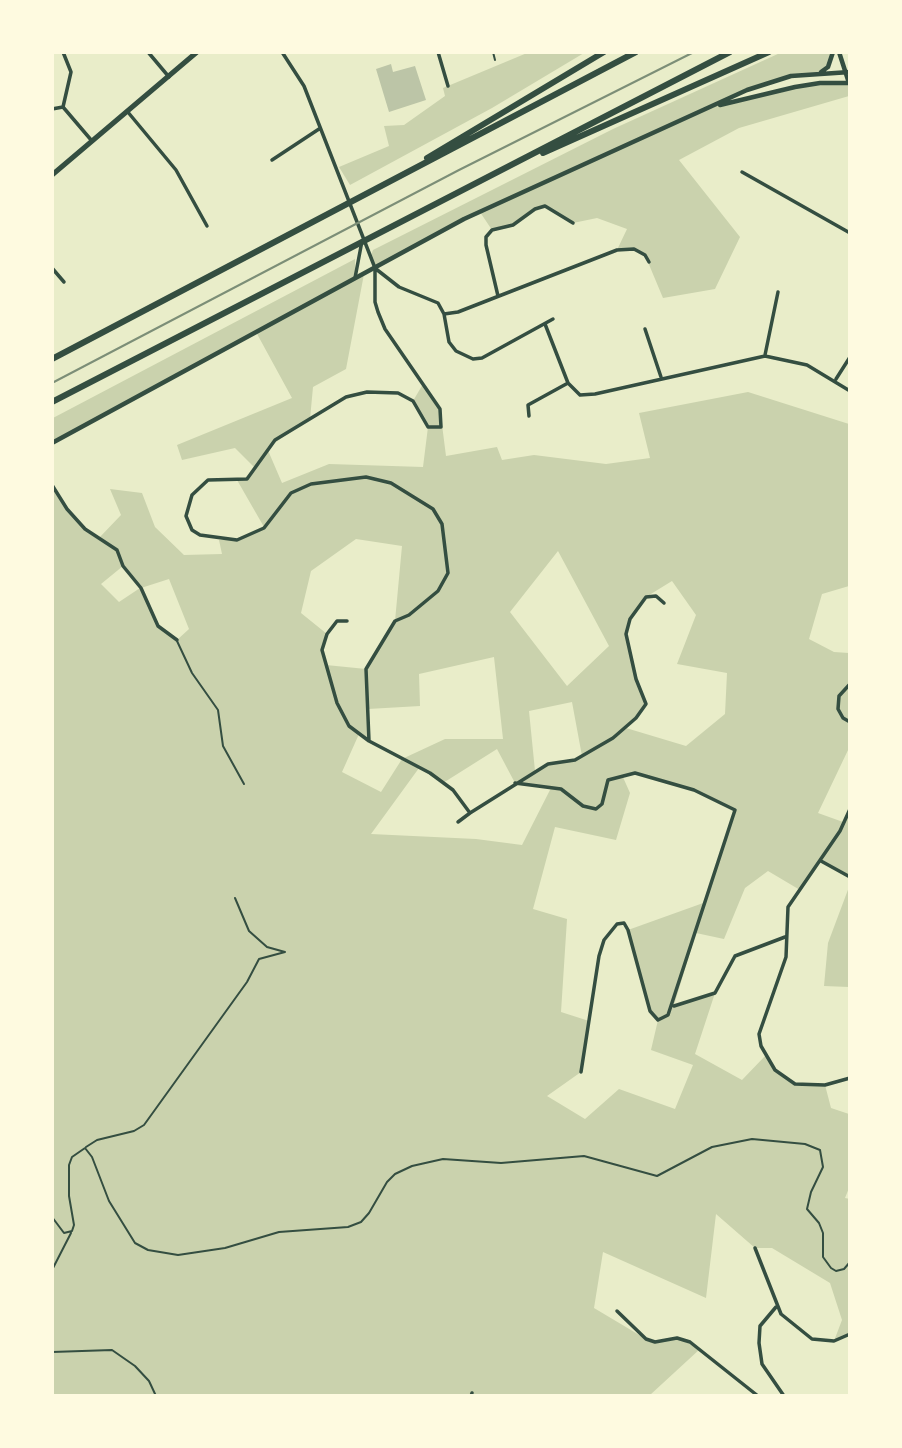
<!DOCTYPE html>
<html>
<head>
<meta charset="utf-8">
<style>
	body { margin:0 }
	#map { position:relative; width:902px; height:1448px; overflow:hidden; background:#e9edc9; font-family:Cabin,sans-serif }
	canvas { display:block }
	.frame { position:absolute; inset:0; border:54px solid #fefae0; pointer-events:none }
</style>
</head>
<body>
<div id="map">
<canvas width="902" height="1448"></canvas>
<div class="frame"></div>
</div>
<script>
const ctx = document.querySelector('canvas').getContext('2d');
ctx.lineJoin = 'round';
function fill(path, color) { ctx.fillStyle = color; ctx.fill(path, 'evenodd'); }
const toPath = rows => new Path2D(rows.map(r => 'M' + r).join(''));
function trace(path, color, width, dash) { ctx.strokeStyle = color; ctx.lineWidth = width; ctx.lineCap = dash ? 'butt' : 'round'; ctx.setLineDash(dash || []); ctx.stroke(path); }
fill(toPath([
	[527,53,584,53,492,108,350,185,339,167,389,146,384,126,404,125,445,96,443,88],
	[780,53,833,53,832,59,821,73,791,76,747,90,713,106,795,87,849,83,849,96,739,128,679,160,740,237,715,289,663,298,645,255,634,249,617,250,627,229,597,218,573,223,545,206,535,209,513,225,492,230,480,212,375,268,370,258,373,250,613,129],
	[355,259,355,278,364,274,346,369,313,387,310,419,267,448,282,483,329,464,423,467,428,427,413,401,423,384,440,409,446,456,497,447,502,460,534,455,606,464,650,458,639,413,748,392,849,424,849,586,822,594,809,639,834,652,849,653,849,748,818,813,843,822,849,809,849,877,821,861,800,890,768,871,745,888,724,939,696,933,674,1005,715,993,695,1054,742,1080,766,1055,775,1070,795,1084,825,1085,831,1108,849,1114,849,1188,845,1198,850,1199,849,1334,834,1341,842,1320,830,1283,772,1248,755,1248,716,1214,706,1298,603,1252,594,1308,646,1339,655,1342,677,1338,700,1349,650,1395,53,1395,52,485,67,509,85,529,99,538,121,515,110,489,142,493,155,527,184,555,222,554,219,540,237,540,264,527,237,480,243,480,255,468,235,448,182,460,177,445,292,398,256,332,53,443,53,418],
	[356,539,402,546,395,621,366,669,326,665,322,650,327,634,301,613,311,571],
	[558,551,609,646,567,686,510,612],
	[123,566,140,588,119,602,101,584],
	[169,579,189,629,177,640,158,626,141,588],
	[672,581,696,615,677,664,727,673,725,714,686,746,626,728,646,704,628,649,626,634,630,619,646,597],
	[494,657,503,739,445,739,402,759,381,792,342,772,359,734,369,741,368,709,420,706,419,674],
	[572,702,582,756,575,760,548,764,535,771,529,711],
	[497,749,515,783,551,788,522,845,476,839,371,834,419,768,443,783],
	[635,773,694,790,734,810,706,902,628,930,650,1011,658,1020,651,1050,693,1065,675,1109,619,1089,585,1119,547,1096,581,1072,589,1021,561,1012,567,919,533,909,555,827,616,840,630,793,622,775],
	[849,887,849,987,824,986,828,943]
]), '#cad2ad');
fill(toPath([
	[391,64,393,72,415,66,426,100,389,112,376,69]
]), '#bcc5a7');
trace(toPath([
	[86,1147,97,1140,134,1131,144,1125,247,982,259,959,285,952,267,947,249,931,235,898],
	[52,1217,64,1233,72,1231,74,1225,69,1196,69,1165,72,1157,85,1148,92,1157,109,1201,135,1243,148,1250,178,1255,225,1248,279,1232,348,1227,361,1222,369,1213,387,1182,395,1174,412,1166,443,1159,501,1163,584,1156,657,1176,712,1147,752,1139,805,1144,820,1150,823,1167,811,1192,807,1209,819,1223,823,1233,823,1257,831,1268,836,1271,844,1269,850,1262],
	[52,1270,71,1233],
	[52,1352,112,1350,135,1366,149,1381,156,1396]
]), '#344e41', 2);
trace(toPath([
	[493,52,495,60],
	[177,641,192,673,218,710,223,746,244,784]
]), '#344e41', 2);
trace(toPath([
	[63,52,71,72,63,107,92,141],
	[148,52,169,77],
	[282,52,304,86,375,268,375,302,378,312,385,329,440,409,441,427,428,427,413,401,398,393,367,392,346,397,275,440,247,479,208,480,192,495,186,516,192,530,200,535,237,540,264,528,291,493,311,484,366,477,391,483,433,509,442,524,448,573,438,591,409,615,395,621,366,669,369,741],
	[438,52,448,86],
	[52,109,63,107],
	[127,111,176,170,207,226],
	[272,160,319,129],
	[742,172,850,233],
	[52,268,64,282],
	[376,269,399,287,438,303,444,314,449,342,456,351,473,359,482,358,553,319],
	[355,278,362,241],
	[498,296,486,245,486,237,492,230,513,225,535,209,545,206,573,223],
	[444,314,458,312,617,250,634,249,645,255,649,262],
	[545,324,568,383,580,395,595,394,765,356,807,365,850,391],
	[645,329,661,377],
	[765,355,778,292],
	[836,379,850,357],
	[529,416,528,405,568,383],
	[52,485,67,509,85,529,117,550,123,566,141,588,158,626,177,640],
	[347,621,337,621,327,634,322,650,337,703,349,726,369,741,430,773,453,790,470,813,548,764,575,760,613,738,636,718,646,704,636,679,626,634,630,619,646,597,656,596,664,603],
	[850,684,839,696,838,709,843,718,850,722],
	[515,783,561,789,583,806,596,809,602,804,608,780,635,773,694,790,735,810,668,1015,658,1020,650,1011,628,930,624,923,617,924,604,940,599,956,581,1072],
	[850,809,840,831,788,907,786,957,759,1034,761,1046,775,1070,795,1084,825,1085,850,1078],
	[458,822,470,813],
	[821,861,850,877],
	[674,1006,715,993,735,956,785,937],
	[755,1248,781,1314,812,1339,834,1341,850,1334],
	[776,1307,760,1326,759,1343,762,1364,784,1396],
	[617,1311,646,1339,655,1342,677,1338,690,1342,758,1396],
	[471,1396,472,1393]
]), '#344e41', 3.5);
trace(toPath([
	[839,52,849,83],
	[821,72,828,67,833,52],
	[720,105,795,87,820,83,850,83],
	[52,443,464,219,747,90,791,76,850,72]
]), '#344e41', 4.5);
trace(toPath([
	[52,175,197,52]
]), '#344e41', 5);
trace(toPath([
	[543,153,769,52],
	[427,158,604,52],
	[52,359,636,52],
	[52,402,730,52]
]), '#344e41', 6);
trace(toPath([
	[52,383,459,170,694,52]
]), '#7c8e77', 2);
</script>
</body>
</html>
